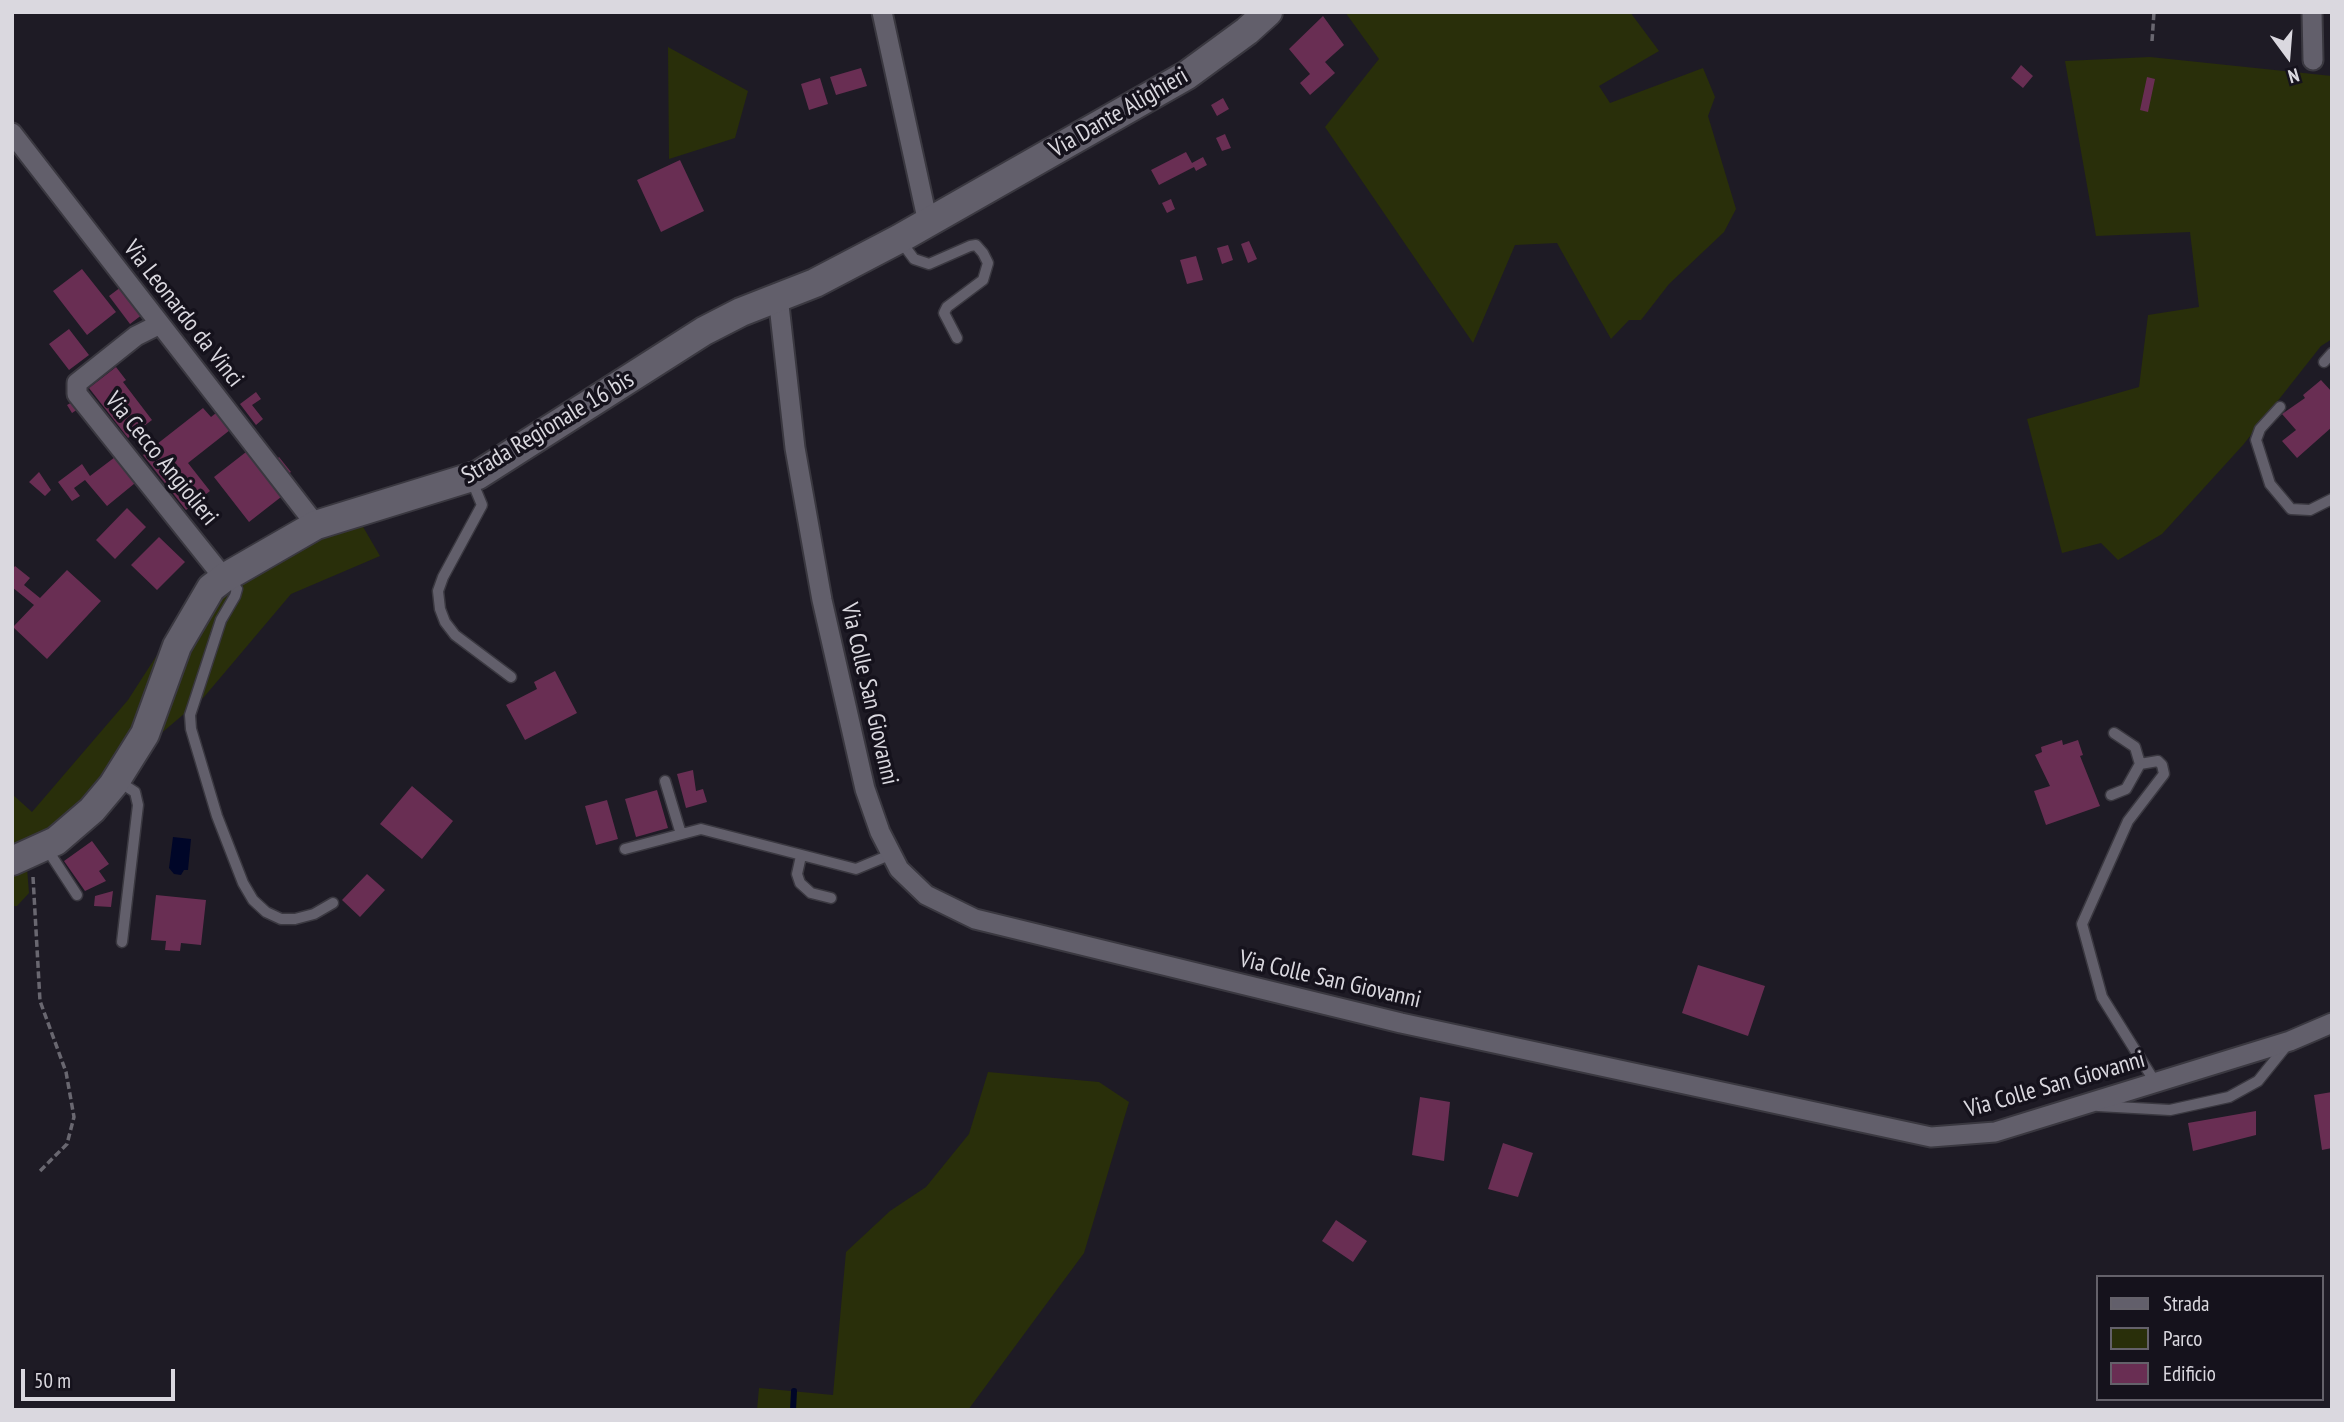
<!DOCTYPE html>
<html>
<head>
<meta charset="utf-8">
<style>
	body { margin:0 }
	#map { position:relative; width:2344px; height:1422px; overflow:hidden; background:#1e1b25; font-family:"PT Sans Narrow",sans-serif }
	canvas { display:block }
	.frame { position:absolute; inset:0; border:14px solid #dad8df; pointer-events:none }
	.legend { position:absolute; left:2096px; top:1275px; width:228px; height:126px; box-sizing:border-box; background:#15121c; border:2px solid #64616a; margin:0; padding:9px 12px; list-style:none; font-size:21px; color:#dad8df }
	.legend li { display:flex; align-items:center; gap:14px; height:35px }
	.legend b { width:35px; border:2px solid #64616a }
	.north { position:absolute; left:2253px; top:21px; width:70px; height:70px; -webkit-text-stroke:5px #15121c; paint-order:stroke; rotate:164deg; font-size:19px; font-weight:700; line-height:28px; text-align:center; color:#dad8df }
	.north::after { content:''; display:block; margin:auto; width:24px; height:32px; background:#dad8df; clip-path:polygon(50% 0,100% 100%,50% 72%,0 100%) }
	.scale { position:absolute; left:21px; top:1369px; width:154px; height:32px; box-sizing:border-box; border:4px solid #dad8df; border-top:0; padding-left:9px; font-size:21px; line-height:24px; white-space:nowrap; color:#dad8df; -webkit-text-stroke:5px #15121c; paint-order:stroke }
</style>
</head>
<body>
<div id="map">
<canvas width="2344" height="1422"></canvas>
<div class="frame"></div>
<ul class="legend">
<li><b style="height:9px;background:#625f6b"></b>Strada</li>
<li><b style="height:19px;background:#292f0a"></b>Parco</li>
<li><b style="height:19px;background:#692e53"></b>Edificio</li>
</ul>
<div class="north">N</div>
<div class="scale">50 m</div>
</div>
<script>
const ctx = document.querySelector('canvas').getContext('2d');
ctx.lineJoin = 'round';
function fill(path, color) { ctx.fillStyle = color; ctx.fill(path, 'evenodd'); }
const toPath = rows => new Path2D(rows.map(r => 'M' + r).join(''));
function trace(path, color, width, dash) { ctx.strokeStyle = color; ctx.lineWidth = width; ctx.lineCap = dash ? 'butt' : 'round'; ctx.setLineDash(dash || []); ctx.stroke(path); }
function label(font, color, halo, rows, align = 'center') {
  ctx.font = font + ' "PT Sans Narrow",sans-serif'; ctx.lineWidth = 7; ctx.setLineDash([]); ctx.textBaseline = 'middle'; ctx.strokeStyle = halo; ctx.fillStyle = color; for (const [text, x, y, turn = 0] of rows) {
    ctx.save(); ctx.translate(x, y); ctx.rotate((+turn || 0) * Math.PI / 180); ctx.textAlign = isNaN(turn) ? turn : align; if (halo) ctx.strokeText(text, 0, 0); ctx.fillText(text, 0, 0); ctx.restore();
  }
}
fill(toPath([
	[1345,12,1630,12,1659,51,1599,86,1610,103,1703,68,1715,97,1708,116,1736,209,1724,232,1669,284,1641,320,1629,320,1611,339,1557,243,1515,245,1473,343,1325,127,1379,59],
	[668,47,748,91,735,138,669,159],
	[2150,57,2332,76,2332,339,2321,346,2243,445,2162,534,2118,560,2101,543,2062,553,2027,419,2139,387,2148,315,2199,307,2190,232,2096,236,2065,61],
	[362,525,380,556,291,594,204,697,158,736,128,743,82,798,43,834,12,847,12,794,32,812,128,700,175,627,225,567],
	[27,868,29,893,17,906,12,906,12,876],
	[988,1072,1099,1082,1129,1102,1084,1253,968,1410,757,1410,759,1388,833,1395,846,1252,890,1211,926,1187,969,1134]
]), '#292f0a');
fill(toPath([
	[173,837,191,839,188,870,184,870,181,875,174,874,169,868]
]), '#000628');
trace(toPath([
	[793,1410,794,1391]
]), '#000628', 6);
fill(toPath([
	[1323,16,1344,45,1325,62,1335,73,1310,95,1300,83,1310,74,1289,49],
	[2021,65,2033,76,2023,88,2011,78],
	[861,68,867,86,836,95,830,77],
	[2147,77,2155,79,2148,112,2140,110],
	[820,78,828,104,809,110,801,84],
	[1223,98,1229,109,1217,116,1211,105],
	[1225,134,1231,148,1222,151,1216,138],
	[1186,152,1192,163,1203,157,1207,165,1196,171,1194,167,1159,185,1151,170],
	[680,160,704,211,661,232,637,180],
	[1171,199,1175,209,1167,213,1162,203],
	[1249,241,1257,259,1248,263,1241,244],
	[1228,245,1233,260,1222,264,1217,248],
	[1196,256,1203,280,1187,284,1180,260],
	[82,269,116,312,87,335,53,291],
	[121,287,143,314,130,324,109,296],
	[69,329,89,355,69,370,49,344],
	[116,367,126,380,123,382,152,420,128,438,89,388],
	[2321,380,2332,392,2332,427,2297,458,2282,441,2296,430,2282,414,2305,398,2303,395],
	[256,392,261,399,252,405,263,419,256,425,240,404],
	[76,400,81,407,72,413,67,405],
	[203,408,211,417,216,413,230,430,188,463,210,491,186,510,143,455],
	[246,452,281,497,249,522,214,477],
	[119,454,140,479,107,506,85,480,74,488,80,496,72,501,58,482,82,464,90,476],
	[279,457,291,472,285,476,274,462],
	[39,472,51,490,45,496,29,482],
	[127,508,146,527,115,559,96,540],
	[159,537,185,562,157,590,131,565],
	[15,566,30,578,24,585,40,598,67,570,101,601,47,659,13,627,34,605,12,587,12,570],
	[555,671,577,713,525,740,506,705,537,689,534,682],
	[2062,740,2063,745,2078,740,2083,755,2080,756,2100,806,2046,825,2034,791,2050,786,2035,755,2042,752,2041,747],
	[693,770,696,791,703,789,707,802,686,808,677,774],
	[412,786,453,821,422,859,380,824],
	[657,790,668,828,636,837,625,799],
	[607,800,618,839,596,845,585,806],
	[92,841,109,864,99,871,106,881,85,891,64,861],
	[367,874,385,890,360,917,342,900],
	[113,891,111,907,94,906,95,896],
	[156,895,206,900,201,945,181,943,180,951,165,950,166,941,151,940],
	[1698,965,1765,986,1748,1036,1682,1013],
	[2332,1092,2332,1148,2322,1150,2314,1095],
	[1420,1097,1450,1102,1444,1161,1412,1155],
	[2256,1111,2256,1135,2193,1151,2188,1123],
	[1503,1143,1533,1153,1518,1197,1488,1189],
	[1336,1220,1367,1241,1353,1262,1322,1241]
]), '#692e53');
const service = toPath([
	[900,240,914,259,929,264,970,246,976,245,983,253,988,263,983,280,947,307,944,313,957,338],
	[2324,362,2332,353],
	[2280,407,2260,429,2256,440,2270,484,2291,509,2310,510,2332,499],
	[472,481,482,505,443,577,438,591,440,609,445,622,455,635,511,677],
	[227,580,237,589,235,596,221,620,190,715,191,729,217,816,243,883,253,900,266,912,281,919,295,919,314,914,333,903],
	[2140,764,2158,761,2162,765,2164,774,2128,821,2082,924,2102,997,2155,1082],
	[118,781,135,792,138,805,122,942],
	[665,781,681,834],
	[2111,795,2126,789,2140,764,2135,747,2114,733],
	[47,849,77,895],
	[625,849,701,829,856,869,892,854],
	[801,856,797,874,800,883,811,893,831,898],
	[2098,1106,2170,1110,2229,1097,2258,1081,2287,1045]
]);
const minor = toPath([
	[882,12,928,223],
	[2312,12,2313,60],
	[12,133,316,525],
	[778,296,795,448,822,600,865,789,880,832,899,869,926,895,975,919,1401,1023,1931,1137,1995,1132,2290,1041,2332,1023],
	[160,324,136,336,77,383,77,394,224,578]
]);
const secondary = toPath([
	[12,861,56,841,92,810,113,785,145,734,177,646,211,588,224,578,316,525,478,475,704,331,741,312,815,283,899,239,1187,75,1247,31,1268,12]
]);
trace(service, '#3a3840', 13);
trace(minor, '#3a3840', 23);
trace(secondary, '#3a3840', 32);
trace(toPath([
	[2152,41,2154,12],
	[33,877,40,1001,66,1072,74,1117,67,1144,38,1173]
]), '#696770', 3.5, [7, 3.5]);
trace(service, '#625f6b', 10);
trace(minor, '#625f6b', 19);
trace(secondary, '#625f6b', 28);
label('24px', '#dad8df', '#15121c', [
	["Via Dante Alighieri",1119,113,-30],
	["Via Leonardo da Vinci",183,314,52],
	["Strada Regionale 16 bis",548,428,-31],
	["Via Cecco Angiolieri",161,459,51],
	["Via Colle San Giovanni",869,694,77],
	["Via Colle San Giovanni",1330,980,13],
	["Via Colle San Giovanni",2055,1085,-16]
]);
</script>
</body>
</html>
